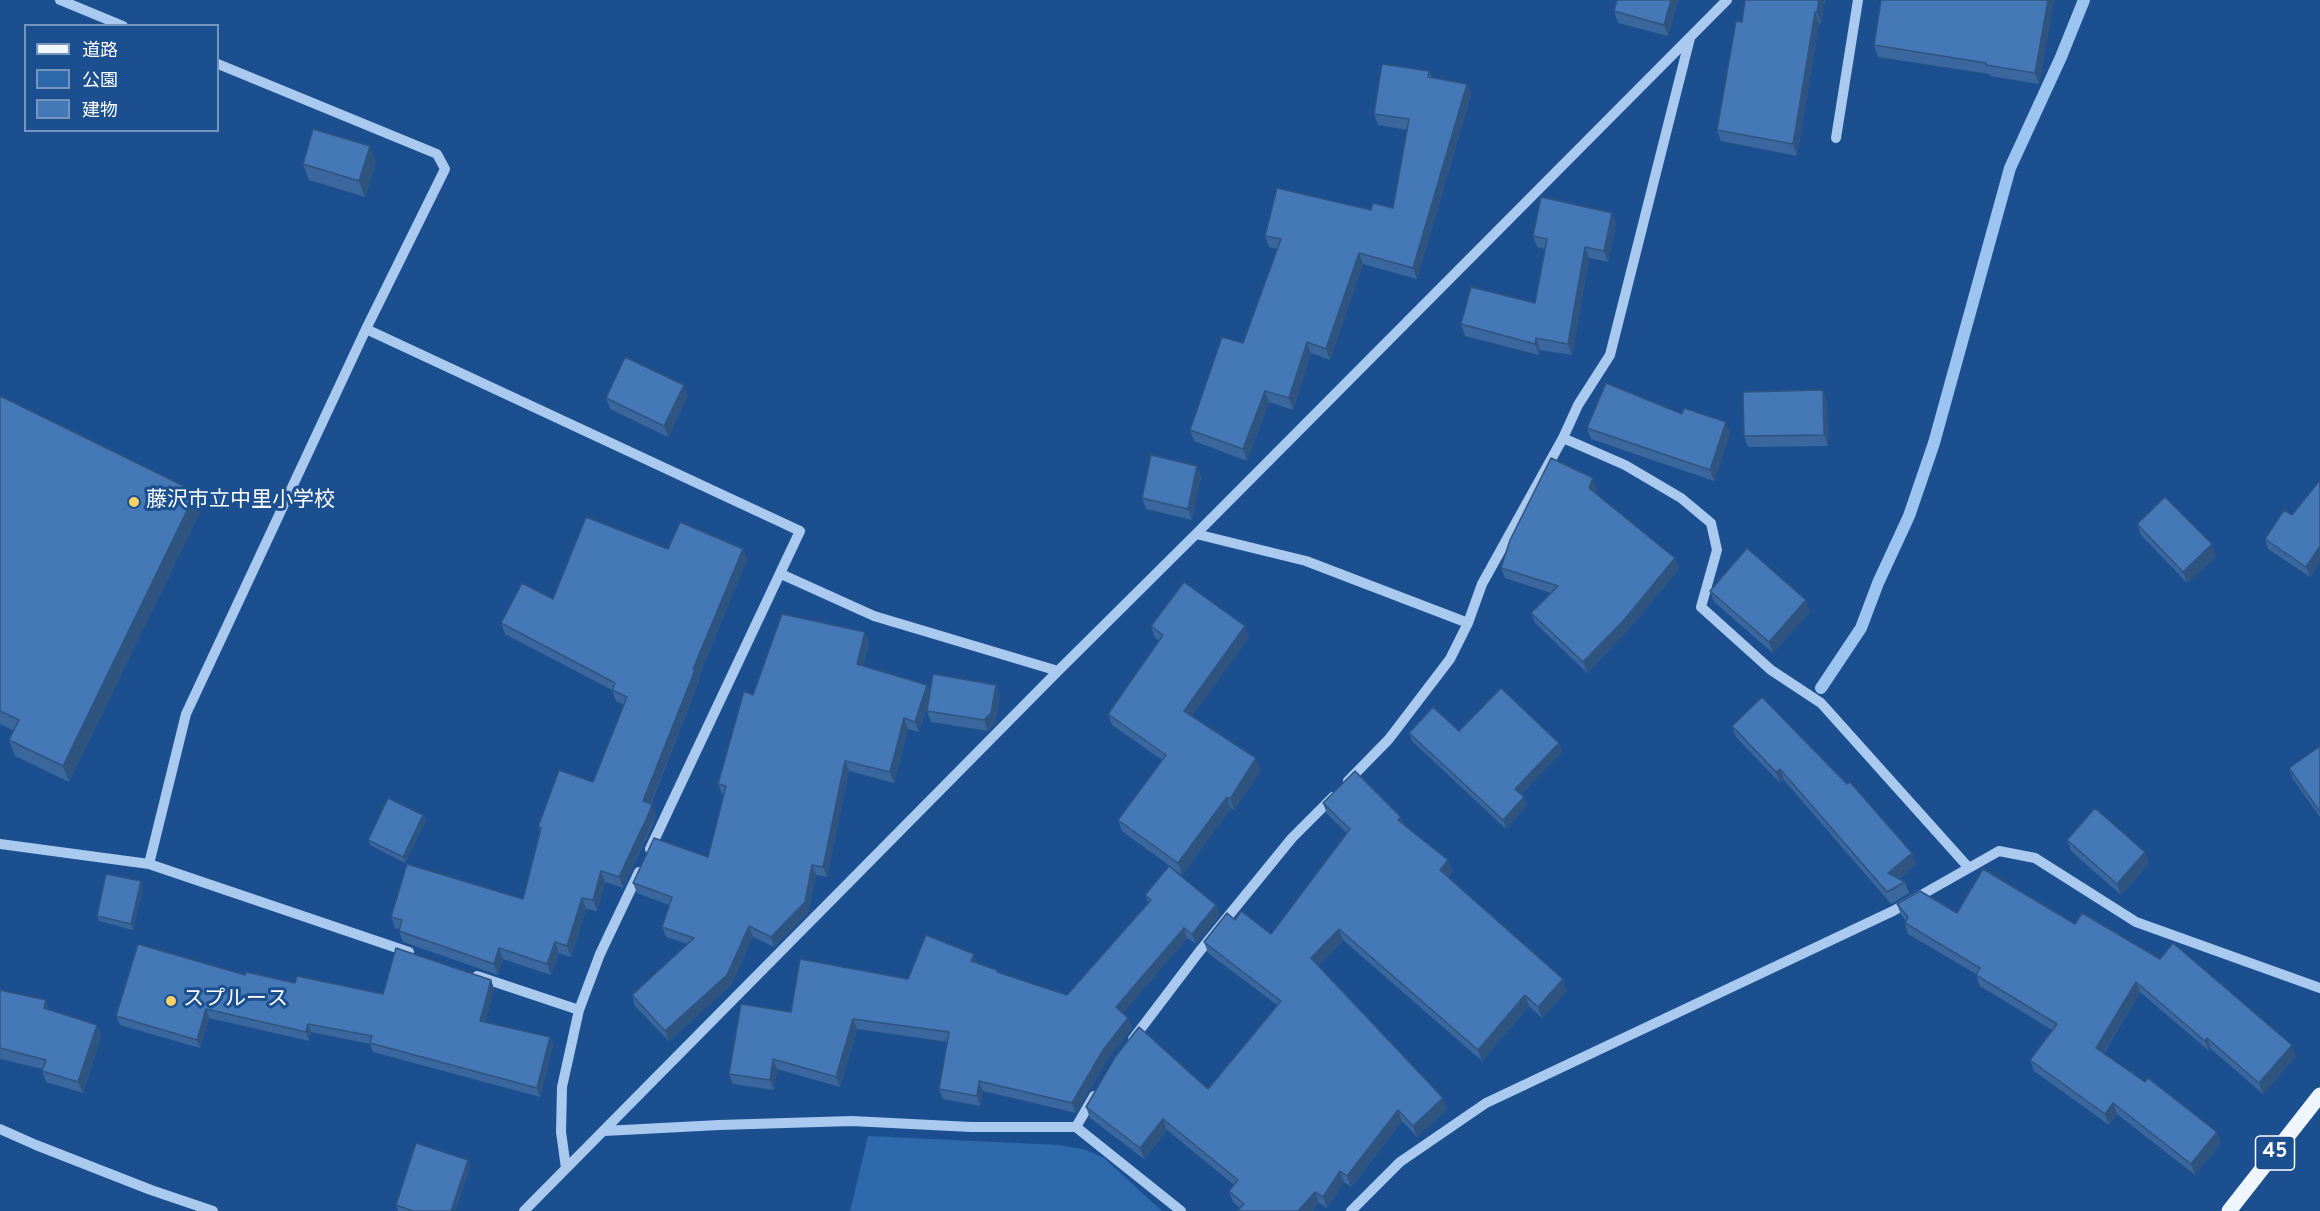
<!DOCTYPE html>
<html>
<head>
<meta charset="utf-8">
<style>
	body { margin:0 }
	#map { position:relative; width:2320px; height:1211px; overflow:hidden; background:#1b4f8f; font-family:Overpass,"Noto Sans JP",sans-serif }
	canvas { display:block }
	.legend { position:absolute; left:24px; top:24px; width:195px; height:108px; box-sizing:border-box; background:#1b4f8f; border:2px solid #7695bc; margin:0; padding:8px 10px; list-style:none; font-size:18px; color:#fff }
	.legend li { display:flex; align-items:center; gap:12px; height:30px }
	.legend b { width:30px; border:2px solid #7695bc }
</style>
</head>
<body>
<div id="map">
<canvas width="2320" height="1211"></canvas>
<ul class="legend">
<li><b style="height:8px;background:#f0f6ff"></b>道路</li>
<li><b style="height:16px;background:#2e69ad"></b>公園</li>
<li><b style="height:16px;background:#4478b7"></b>建物</li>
</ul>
</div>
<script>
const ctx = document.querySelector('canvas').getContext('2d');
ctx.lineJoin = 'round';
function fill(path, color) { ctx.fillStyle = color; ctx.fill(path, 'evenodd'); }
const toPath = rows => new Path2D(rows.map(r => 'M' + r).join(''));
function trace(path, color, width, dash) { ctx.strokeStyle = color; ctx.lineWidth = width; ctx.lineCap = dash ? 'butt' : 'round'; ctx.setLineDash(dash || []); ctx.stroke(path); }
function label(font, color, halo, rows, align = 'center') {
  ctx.font = font + ' Overpass,"Noto Sans JP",sans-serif'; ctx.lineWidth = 6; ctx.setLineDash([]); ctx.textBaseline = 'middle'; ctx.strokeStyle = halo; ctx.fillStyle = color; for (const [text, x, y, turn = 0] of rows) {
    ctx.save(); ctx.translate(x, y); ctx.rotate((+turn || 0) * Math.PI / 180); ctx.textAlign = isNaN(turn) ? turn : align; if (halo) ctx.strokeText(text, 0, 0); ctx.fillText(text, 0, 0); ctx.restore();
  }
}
fill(toPath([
	[868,1136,1060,1145,1086,1150,1104,1158,1162,1211,850,1211]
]), '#2e69ad');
trace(toPath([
	[1821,688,1861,628,1878,583,1909,516,1934,443,2010,168,2061,57,2084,0]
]), '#9cc4f0', 12);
trace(toPath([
	[60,0,123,26],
	[1836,138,1858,0],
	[366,329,800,531,650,849],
	[1563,438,1625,465,1681,498,1711,523,1717,550,1701,607,1771,670,1821,703,1969,868],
	[1196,534,1306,561,1468,623],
	[781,574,874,616,1058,671],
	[1348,781,1389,739,1450,659,1468,623,1482,584,1563,438,1578,405,1610,355,1690,38],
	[0,844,149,864,409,952],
	[149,864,186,714,366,329,445,169,437,154,218,64],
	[477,976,579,1010],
	[1133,1039,1199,952,1292,838,1333,797],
	[1076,1127,1094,1096],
	[0,1129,36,1145,151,1190,213,1211],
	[604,1131,719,1125,852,1121,971,1127,1076,1127,1181,1211],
	[566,1168,561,1132,562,1087,579,1010,600,954,639,872],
	[524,1211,1058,671,1196,534,1727,0],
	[1351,1211,1400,1162,1486,1103,1893,911,1999,851,2035,858,2136,922,2320,988]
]), '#a9c9ee', 10);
trace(toPath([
	[2229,1211,2320,1095]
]), '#f0f6ff', 15);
fill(toPath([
	[1678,0,1668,36,1618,23,1614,11],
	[1825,0,1821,24,1819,23,1797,156,1721,141,1717,130,1742,22],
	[2054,0,2039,84,1990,76,1989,74,1878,57,1874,45],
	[1429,71,1432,78,1467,84,1471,95,1417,279,1363,264,1330,360,1311,353,1293,410,1269,402,1247,461,1194,441,1190,430,1243,343,1277,249,1269,247,1265,236,1371,210,1393,208,1407,130,1378,125,1374,114],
	[376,162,365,197,309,180,303,164],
	[1612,213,1616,224,1608,262,1589,258,1572,355,1540,350,1539,355,1465,336,1461,324,1535,303,1545,249,1537,247,1533,236],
	[684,385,688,396,668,437,610,409,606,398],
	[0,396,196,492,202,508,69,782,15,756,9,740,14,731,0,724],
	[1827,401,1828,446,1748,447,1744,436],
	[1587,428,1730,433,1714,481,1591,439],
	[1197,466,1201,477,1192,520,1146,509,1142,498],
	[2320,480,2320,561,2310,577,2268,549,2265,539,2292,515],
	[1597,489,1595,493,1675,558,1679,569,1628,630,1587,673,1535,623,1531,613,1551,593,1505,578,1501,568],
	[2137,524,2216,556,2187,583,2141,535],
	[668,549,743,549,747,560,698,678,699,681,651,804,656,815,653,824,623,888,605,882,597,911,586,909,571,957,559,953,551,975,503,959,498,975,403,942,399,931,400,929,395,928,391,917,523,899,540,832,538,827,593,782,624,705,616,701,612,690,505,634,501,623,553,599],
	[1710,591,1810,611,1773,653,1714,602],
	[1151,626,1249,637,1192,716,1261,770,1234,810,1231,808,1182,875,1122,831,1118,820,1162,760,1112,725,1108,714,1159,641,1155,638],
	[869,642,863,666,927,685,930,693,996,685,1000,696,995,724,988,731,931,722,927,711,928,703,919,732,908,729,894,783,849,771,827,877,816,875,808,913,774,947,753,937,731,985,669,1041,635,1006,632,995,687,944,666,937,662,927,669,905,637,893,633,883,708,857,724,795,722,794,718,784,753,695],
	[1732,726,1912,853,1916,864,1899,879,1905,882,1909,893,1891,904,1784,780,1780,783,1736,737],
	[1459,731,1559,743,1562,752,1521,794,1524,797,1527,805,1506,829,1412,741,1409,733],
	[2320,746,2320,817,2293,779,2289,768],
	[1323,803,1401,817,1404,825,1448,860,1452,871,1448,877,1567,990,1542,1018,1529,1006,1482,1061,1343,940,1318,966,1443,1098,1447,1109,1417,1137,1402,1121,1351,1187,1344,1182,1327,1208,1319,1203,1240,1208,1233,1202,1229,1191,1234,1185,1167,1130,1144,1159,1090,1118,1086,1107,1208,1089,1277,1005,1208,953,1204,942,1235,920,1271,934,1347,833,1327,814],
	[423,815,426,820,405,863,370,845,368,840],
	[2067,840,2149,863,2121,895,2071,851],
	[1983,869,2296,1056,2263,1094,2211,1049,2209,1051,2140,992,2104,1053,2221,1143,2195,1175,2117,1114,2109,1125,2034,1071,2030,1060,2052,1030,1980,986,1976,975,1976,974,1908,934,1905,923,1906,921,1901,915,1897,904,1957,913],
	[141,881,143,887,133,930,99,921,97,916],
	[1145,895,1216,905,1220,915,1196,944,1187,938,1123,1013,1128,1018,1132,1028,1107,1060,1076,1113,983,1091,980,1106,943,1099,939,1089,948,1042,857,1029,840,1087,777,1069,774,1090,733,1084,729,1074,791,1012,908,979,978,963,997,970,998,973,1067,995,1148,903],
	[245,975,295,983,383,994,491,980,494,989,485,1022,550,1037,553,1046,540,1097,373,1052,370,1044,311,1032,309,1041,209,1018,200,1048,120,1025,116,1016],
	[0,990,50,1010,97,1025,101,1036,83,1093,46,1082,42,1071,43,1069,0,1059],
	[470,1166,455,1211,398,1211,396,1205]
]), '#3a679d');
fill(toPath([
	[1671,0,1678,0,1668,36,1664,25],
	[1819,0,1825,0,1821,24,1817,12],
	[2048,0,2054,0,2039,84,2035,73],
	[1815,12,1819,23,1797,156,1793,144],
	[1467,84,1471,95,1417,279,1413,268],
	[370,146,376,162,365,197,359,181],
	[1612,213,1616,224,1608,262,1604,251],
	[1585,247,1589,258,1572,355,1568,344],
	[1359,253,1363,264,1330,360,1326,349],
	[1536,338,1540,350,1539,355,1535,344],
	[1307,342,1311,353,1293,410,1289,398],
	[684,385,688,396,668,437,664,426],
	[1823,390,1827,401,1828,446,1824,435],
	[1265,391,1269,402,1247,461,1243,449],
	[1726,422,1730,433,1714,481,1710,470],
	[1197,466,1201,477,1192,520,1188,509],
	[1593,478,1597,489,1592,498,1589,488],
	[196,492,202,508,69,782,63,766],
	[2212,544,2216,556,2187,583,2183,572],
	[2320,546,2320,561,2310,577,2306,567],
	[743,549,747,560,698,678,699,681,647,812,643,801,693,669],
	[1675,558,1679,569,1628,630,1587,673,1583,662],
	[1806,600,1810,611,1773,653,1769,642],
	[1245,626,1249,637,1188,722,1184,711],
	[865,632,869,642,861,675,857,664],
	[927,685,930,695,919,732,915,722],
	[996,685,1000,696,995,724,988,731,984,720],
	[904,718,908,729,894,783,890,772],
	[1559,743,1562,752,1518,797,1515,789],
	[1256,758,1261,770,1234,810,1230,799],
	[845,761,849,771,827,877,823,867],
	[1780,769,1784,780,1780,783,1776,772],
	[1227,797,1231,808,1182,875,1178,863],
	[1524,797,1527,805,1506,829,1503,820],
	[652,804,656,815,623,888,619,877],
	[423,815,426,820,405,863,403,857],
	[1401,817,1405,828,1398,820],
	[2145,852,2149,863,2121,895,2117,884],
	[1912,853,1916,864,1892,884,1888,873],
	[1448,860,1452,871,1444,881,1440,870],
	[812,865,816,875,808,913,774,947,771,937],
	[601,871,605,882,597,911,593,900],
	[141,881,143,887,133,930,131,924],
	[582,898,586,909,571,957,567,946],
	[1216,905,1220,915,1196,944,1192,934],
	[749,926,753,937,731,985,669,1041,665,1031],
	[1184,928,1187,938,1120,1017,1116,1007],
	[1339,929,1343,940,1315,969,1311,958],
	[555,942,559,953,551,975,547,964],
	[499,948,503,959,498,975,494,964],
	[974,954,978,964,971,961],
	[1563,979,1567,990,1542,1018,1538,1007],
	[491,980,494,989,483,1029,480,1021],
	[2136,982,2140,992,2100,1058,2096,1048],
	[1525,995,1529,1006,1482,1061,1478,1050],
	[46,1000,50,1012,44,1008],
	[206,1009,209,1018,200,1048,197,1040],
	[1128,1018,1132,1028,1107,1060,1076,1113,1072,1103,1103,1050],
	[853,1019,857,1029,840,1087,836,1077],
	[308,1024,311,1032,309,1041,306,1032],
	[97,1025,101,1036,83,1093,78,1082],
	[550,1037,553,1046,540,1097,537,1088],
	[2207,1038,2211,1049,2209,1051,2205,1041],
	[2292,1045,2296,1056,2263,1094,2259,1083],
	[773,1059,777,1069,774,1090,770,1080],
	[979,1081,983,1091,980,1106,977,1096],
	[1443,1098,1447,1109,1417,1137,1413,1126],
	[2113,1103,2117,1114,2109,1125,2105,1114],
	[1398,1110,1402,1121,1351,1187,1347,1176],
	[1163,1119,1167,1130,1144,1159,1140,1148],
	[2217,1132,2221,1143,2195,1175,2191,1164],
	[468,1160,470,1166,455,1211,451,1211],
	[1340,1171,1344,1182,1327,1208,1323,1197],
	[1315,1192,1319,1203,1312,1211,1298,1211]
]), '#305480');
const building = toPath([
	[1617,0,1671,0,1664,25,1614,11,1617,0],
	[1745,0,1819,0,1817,12,1815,12,1793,144,1717,130,1736,21,1742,22,1745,0],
	[1881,0,2048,0,2035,73,1986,65,1986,63,1874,45,1881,0],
	[1382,64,1429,71,1428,77,1467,84,1413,268,1359,253,1326,349,1307,342,1289,398,1265,391,1243,449,1190,430,1222,337,1243,343,1281,239,1265,236,1277,188,1371,210,1373,203,1393,208,1409,119,1374,114,1382,64],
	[313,129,370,146,359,181,303,164,313,129],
	[1541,197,1612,213,1604,251,1585,247,1568,344,1536,338,1535,344,1461,324,1471,287,1535,303,1547,239,1533,236,1541,197],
	[625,357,684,385,664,426,606,398,625,357],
	[1606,383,1682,414,1684,408,1726,422,1710,470,1587,428,1606,383],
	[1823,390,1824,435,1744,436,1743,392,1823,390],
	[0,396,196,492,63,766,9,740,19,720,0,711,0,396],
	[1151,455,1197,466,1188,509,1142,498,1151,455],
	[1551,458,1593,478,1589,488,1675,558,1624,620,1583,662,1531,613,1558,586,1501,568,1510,540,1551,458],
	[2320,480,2320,546,2306,567,2265,539,2284,510,2292,515,2320,480],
	[2165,497,2212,544,2183,572,2137,524,2165,497],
	[586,517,668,549,680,522,743,549,693,669,695,670,643,801,652,804,649,813,619,877,601,871,593,900,582,898,567,946,555,942,547,964,499,948,494,964,399,931,402,920,391,917,407,864,523,899,541,828,538,827,559,770,593,782,627,697,612,690,615,683,501,623,522,583,553,599,586,517],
	[1747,548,1806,600,1769,642,1710,591,1747,548],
	[1184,582,1245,626,1184,711,1256,758,1230,799,1227,797,1178,863,1118,820,1166,755,1108,714,1163,635,1151,626,1184,582],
	[782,614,865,632,857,664,927,685,915,722,904,718,890,772,845,761,823,867,812,865,805,902,771,937,749,926,727,975,665,1031,632,995,694,938,662,927,672,897,633,883,654,838,708,857,726,786,718,784,744,691,753,695,782,614],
	[933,674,996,685,991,713,984,720,927,711,933,674],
	[1501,688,1559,743,1515,789,1524,797,1503,820,1409,733,1433,707,1459,731,1501,688],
	[1762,697,1847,784,1850,782,1912,853,1888,873,1905,882,1887,892,1780,769,1776,772,1732,726,1762,697],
	[2320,746,2320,812,2289,768,2320,746],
	[1355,771,1401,817,1398,820,1448,860,1440,870,1563,979,1538,1007,1525,995,1478,1050,1339,929,1311,958,1443,1098,1413,1126,1398,1110,1347,1176,1340,1171,1323,1197,1315,1192,1298,1211,1237,1211,1244,1204,1229,1191,1238,1180,1163,1119,1140,1148,1086,1107,1115,1057,1139,1027,1208,1089,1281,1001,1204,942,1227,913,1235,920,1241,911,1271,934,1350,829,1323,803,1355,771],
	[388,798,423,815,403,857,368,840,388,798],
	[2095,808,2145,852,2117,884,2067,840,2095,808],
	[1169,866,1216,905,1192,934,1184,928,1116,1007,1128,1018,1103,1050,1072,1103,979,1081,977,1096,939,1089,949,1032,853,1019,836,1077,773,1059,770,1080,729,1074,741,1004,791,1012,800,959,908,979,926,935,974,954,971,961,997,970,997,972,1067,995,1151,900,1145,895,1169,866],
	[1983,869,2075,924,2082,913,2160,959,2173,943,2292,1045,2259,1083,2207,1038,2205,1041,2136,982,2096,1048,2145,1082,2148,1078,2217,1132,2191,1164,2113,1103,2105,1114,2030,1060,2057,1024,1976,975,1980,968,1905,923,1908,917,1897,904,1920,891,1957,913,1983,869],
	[106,874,141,881,131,924,97,916,106,874],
	[138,944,245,975,246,972,295,983,297,976,383,994,396,948,491,980,480,1021,550,1037,537,1088,370,1043,372,1036,308,1024,306,1032,206,1009,197,1040,116,1016,138,944],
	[0,990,46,1000,44,1008,97,1025,78,1082,42,1071,46,1060,0,1048,0,990],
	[416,1143,468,1160,451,1211,413,1211,396,1205,416,1143]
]);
fill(building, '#4478b7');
trace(building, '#305480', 1.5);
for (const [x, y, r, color] of [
	[134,502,6,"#ffd166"],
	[171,1001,6,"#ffd166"]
]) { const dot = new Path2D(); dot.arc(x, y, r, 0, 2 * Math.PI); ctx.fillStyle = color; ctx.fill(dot); trace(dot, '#1b4f8f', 2); }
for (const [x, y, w] of [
	[2275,1153,39]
]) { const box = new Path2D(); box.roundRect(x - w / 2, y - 17, w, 34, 4.5); ctx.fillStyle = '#1b4f8f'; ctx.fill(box); trace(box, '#fff', 1.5); }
label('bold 20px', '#fff', null, [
	["45",2275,1153]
]);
label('21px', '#fff', '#1b4f8f', [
	["藤沢市立中里小学校",146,502],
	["スプルース",183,1001]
], 'left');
</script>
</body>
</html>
